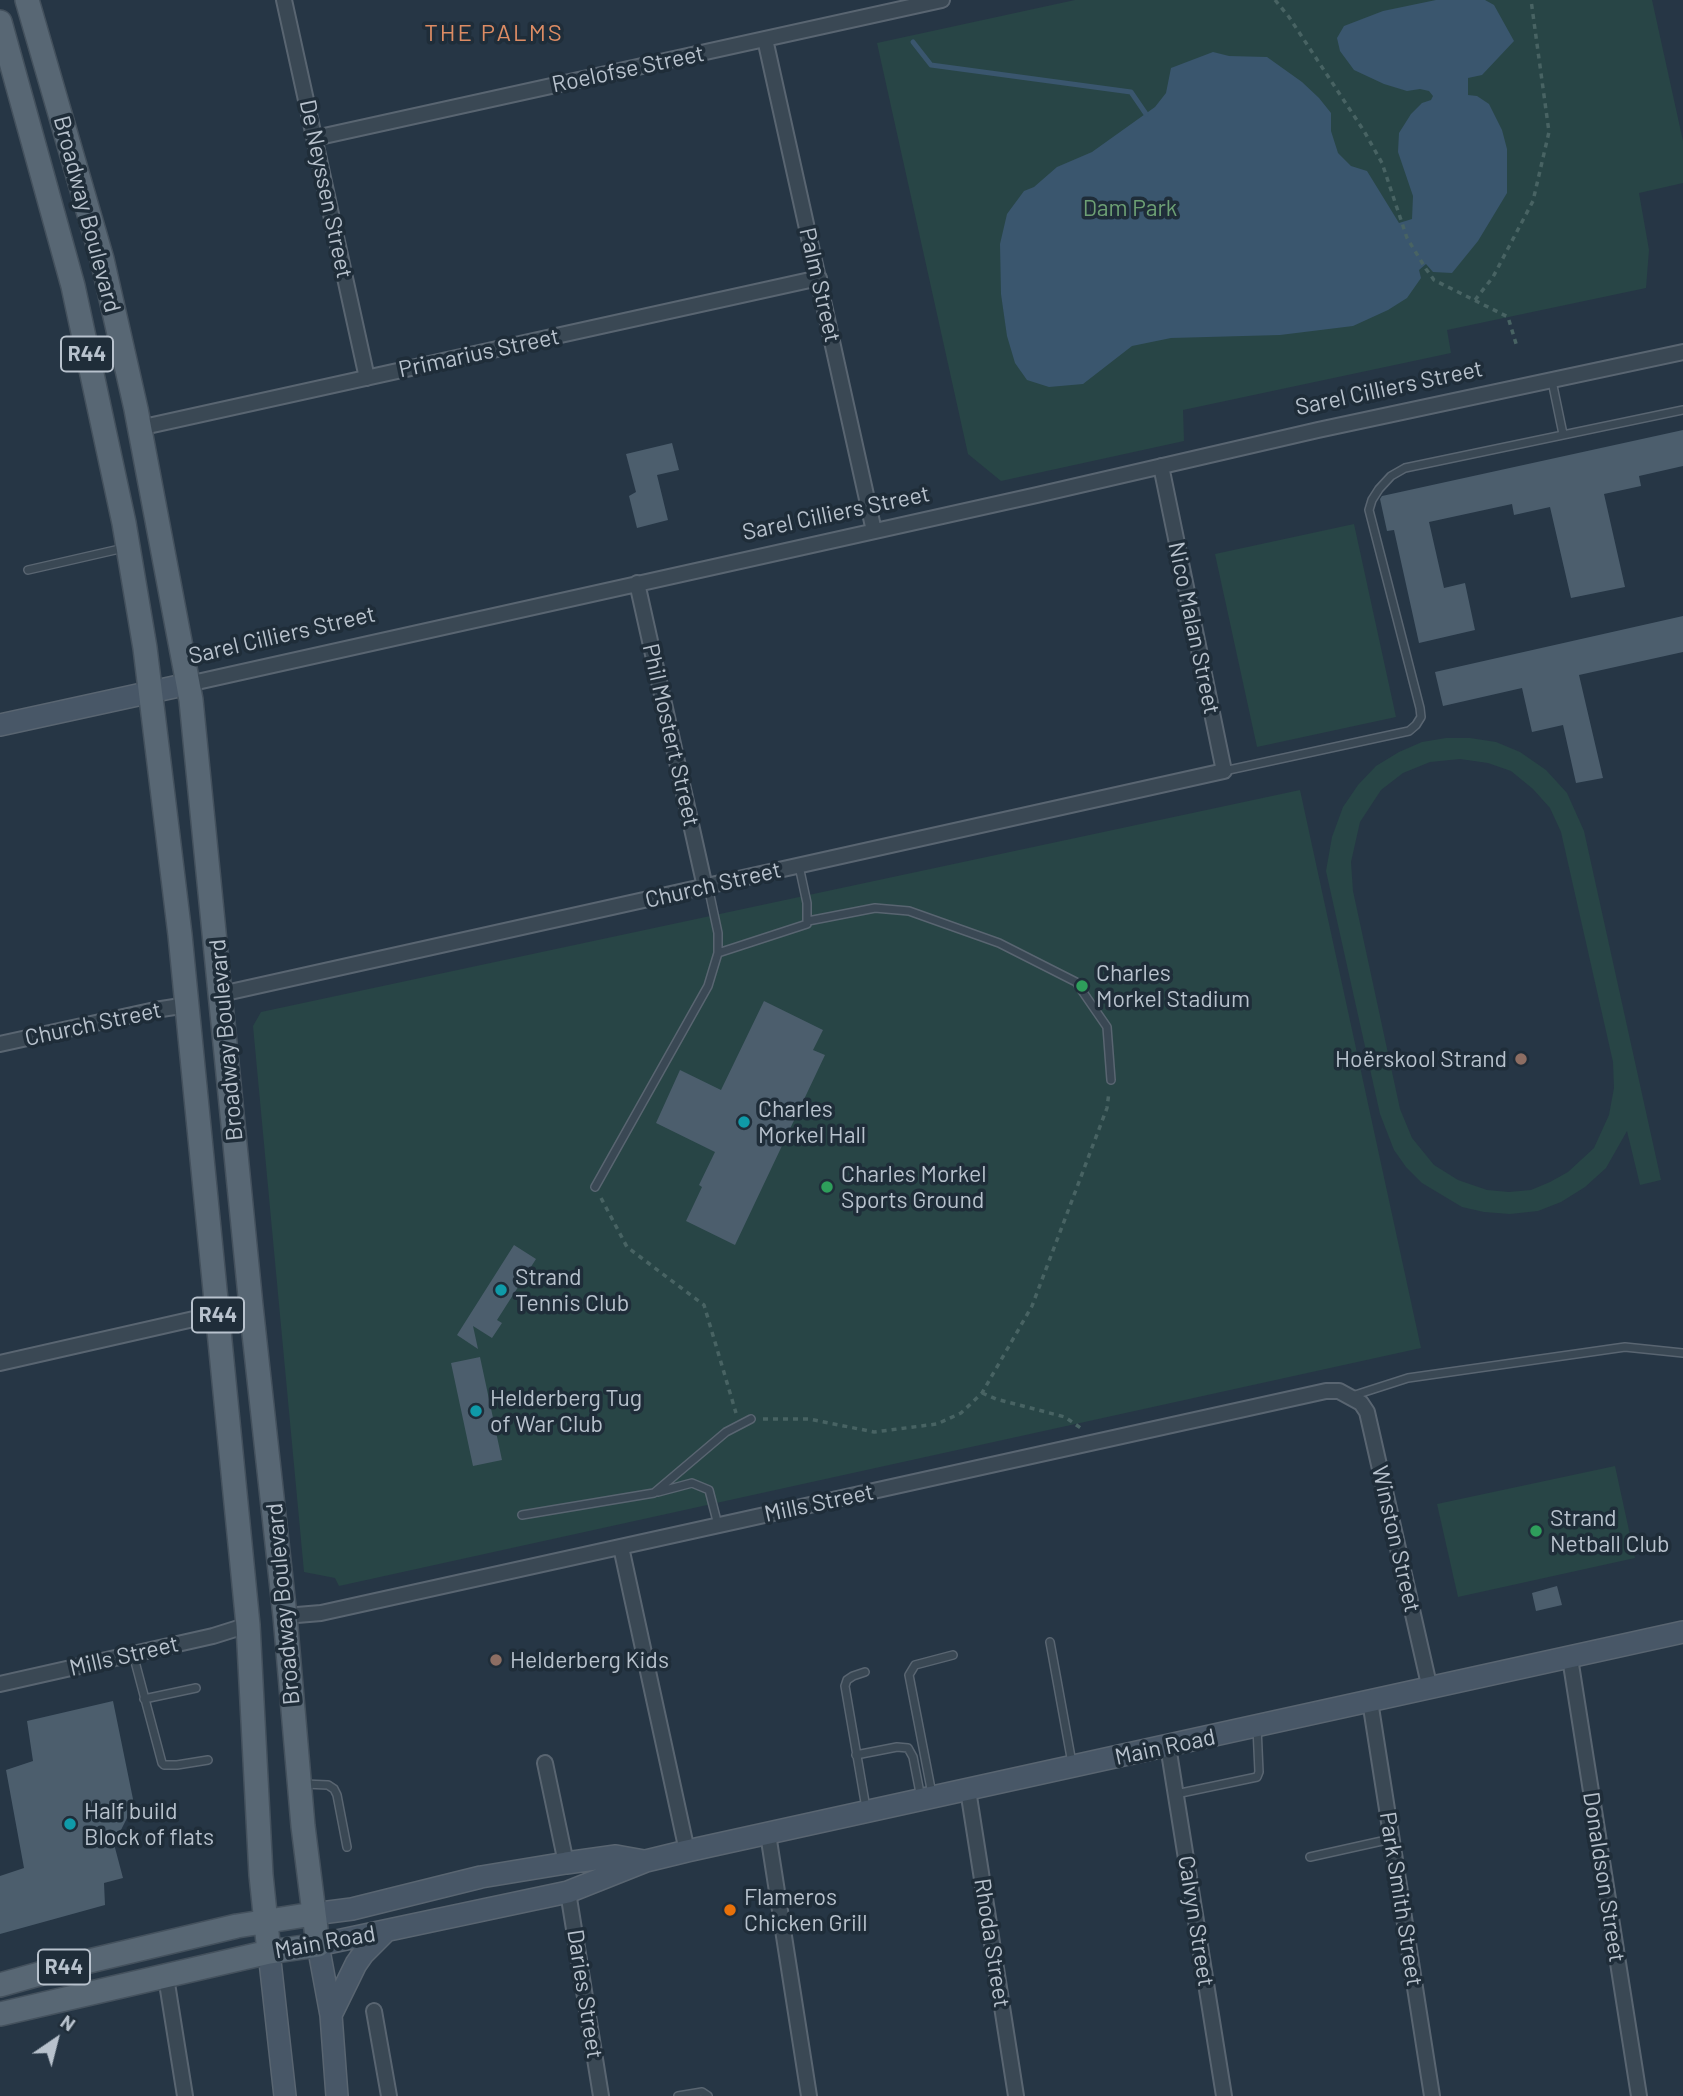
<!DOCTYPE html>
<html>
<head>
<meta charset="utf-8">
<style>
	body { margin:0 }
	#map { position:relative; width:1683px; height:2096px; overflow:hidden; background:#263645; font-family:Barlow,sans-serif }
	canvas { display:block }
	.north { position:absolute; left:21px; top:2005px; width:70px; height:70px; -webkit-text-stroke:5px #1f2d39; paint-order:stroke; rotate:35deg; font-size:19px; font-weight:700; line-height:28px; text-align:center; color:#b8c2cd }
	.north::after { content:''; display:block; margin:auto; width:24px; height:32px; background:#b8c2cd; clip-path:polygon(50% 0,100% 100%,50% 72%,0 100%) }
</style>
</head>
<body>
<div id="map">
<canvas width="1683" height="2096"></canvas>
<div class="north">N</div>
</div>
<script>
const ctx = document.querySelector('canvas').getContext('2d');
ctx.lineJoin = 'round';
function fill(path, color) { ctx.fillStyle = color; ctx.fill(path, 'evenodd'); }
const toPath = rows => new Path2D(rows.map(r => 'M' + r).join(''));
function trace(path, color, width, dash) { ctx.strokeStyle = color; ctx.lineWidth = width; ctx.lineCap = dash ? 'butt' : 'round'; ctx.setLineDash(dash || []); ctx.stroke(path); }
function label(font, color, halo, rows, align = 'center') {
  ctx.font = font + ' Barlow,sans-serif'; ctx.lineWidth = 7; ctx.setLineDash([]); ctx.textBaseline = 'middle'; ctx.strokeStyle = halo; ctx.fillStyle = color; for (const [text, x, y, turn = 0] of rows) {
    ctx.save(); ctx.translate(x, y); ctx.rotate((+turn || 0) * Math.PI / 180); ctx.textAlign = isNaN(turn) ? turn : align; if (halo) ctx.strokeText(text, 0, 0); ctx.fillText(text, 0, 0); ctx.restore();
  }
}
fill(toPath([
	[1075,0,1652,0,1683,141,1683,183,1639,193,1649,250,1646,288,1447,330,1451,353,1183,410,1184,441,1001,481,968,454,877,43],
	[1354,524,1396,717,1257,747,1215,554],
	[1446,738,1470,738,1496,742,1520,752,1546,770,1567,793,1584,831,1661,1180,1640,1185,1627,1131,1606,1168,1585,1187,1561,1202,1538,1211,1510,1214,1484,1212,1462,1207,1422,1183,1406,1167,1394,1150,1380,1114,1326,871,1332,837,1343,807,1358,785,1376,766,1399,752,1422,742],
	[1460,759,1488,763,1511,771,1533,789,1550,808,1561,832,1613,1062,1614,1088,1609,1115,1594,1148,1568,1172,1550,1182,1531,1190,1509,1192,1487,1190,1458,1180,1434,1165,1412,1138,1400,1109,1353,891,1351,862,1360,822,1381,790,1403,773,1430,762],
	[1300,790,1421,1348,339,1586,335,1578,304,1572,253,1026,261,1012],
	[1615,1466,1635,1558,1458,1597,1437,1504]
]), '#284546');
fill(toPath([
	[1436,0,1485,0,1494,5,1514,41,1482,75,1468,78,1468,95,1477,96,1489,104,1502,130,1507,149,1507,193,1478,241,1452,273,1433,272,1426,264,1419,270,1421,278,1407,298,1388,310,1353,326,1280,335,1171,338,1132,346,1083,384,1049,387,1027,380,1015,363,1007,336,1001,294,1000,244,1007,214,1024,191,1034,187,1057,167,1092,152,1155,107,1166,93,1171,68,1213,52,1229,56,1267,57,1302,82,1319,98,1331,113,1331,131,1338,153,1351,166,1367,171,1399,223,1412,219,1413,196,1398,152,1399,133,1411,114,1422,103,1431,100,1433,96,1429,91,1420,89,1407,91,1384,84,1354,70,1340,51,1337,38,1344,26,1383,11]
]), '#3a566e');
trace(toPath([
	[913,42,931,65,1131,92,1146,114]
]), '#3a566e', 5);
fill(toPath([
	[1683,430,1683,466,1639,476,1641,486,1604,494,1625,587,1571,598,1550,507,1514,515,1512,504,1429,522,1444,588,1465,583,1475,630,1419,643,1394,530,1387,531,1380,499,1382,496],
	[672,443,679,470,657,475,668,520,637,528,629,496,636,492,626,454],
	[1683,616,1683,652,1579,675,1603,778,1576,783,1563,725,1532,732,1522,688,1443,706,1435,672],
	[764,1001,823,1030,813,1050,825,1055,735,1245,686,1221,702,1187,699,1185,715,1152,656,1123,680,1070,721,1090],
	[514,1245,536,1259,497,1320,502,1323,492,1338,473,1326,478,1349,457,1335],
	[480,1357,502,1460,473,1466,451,1363],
	[1557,1586,1562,1605,1536,1611,1532,1593],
	[113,1701,134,1804,114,1844,123,1878,104,1883,105,1905,0,1934,0,1876,24,1868,6,1770,33,1761,27,1721]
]), '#4c5e6d');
const lane = toPath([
	[1552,381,1563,434],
	[28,570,124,548],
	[1224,771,1409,731,1416,725,1421,717,1420,708,1369,510,1372,500,1379,489,1391,476,1405,468,1683,410],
	[808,921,875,908,909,911,999,943,1076,982,1107,1027,1111,1080],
	[718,953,807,924,807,903,799,866],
	[595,1187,708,986,718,953,718,933,708,886],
	[1352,1396,1408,1378,1625,1347,1683,1353],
	[658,1492,692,1483,709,1490,718,1525],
	[522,1515,654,1493,726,1432,751,1419],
	[1050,1642,1072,1763],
	[133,1654,162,1763,164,1765,177,1765,208,1760],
	[865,1672,853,1676,847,1680,845,1686,866,1808],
	[144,1699,196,1688],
	[856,1755,897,1747,908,1748,913,1757,921,1798],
	[304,1784,328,1785,334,1789,337,1795,347,1847],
	[932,1794,909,1675,915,1665,953,1655],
	[1176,1794,1257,1777,1259,1772,1257,1727],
	[1310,1857,1391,1839],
	[678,2096,702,2092,708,2096]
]);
const street = toPath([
	[284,0,367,378],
	[765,39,874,531],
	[315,138,942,0],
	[139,428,819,278],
	[637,583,705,887],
	[188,684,1037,495,1318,430,1683,352],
	[221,994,1224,771,1161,466],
	[0,1044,155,1010,187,1005],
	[0,1363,251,1306],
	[621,1547,687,1851],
	[285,1616,321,1613,1326,1391,1339,1391,1361,1403,1367,1412,1430,1689],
	[1570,1658,1639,2096],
	[0,1684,213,1636,248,1625],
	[1370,1701,1432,2096],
	[1168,1746,1224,2096],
	[545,1763,566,1863],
	[968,1790,1016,2096],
	[768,1834,809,2096],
	[568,1892,601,2096],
	[166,1977,185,2096],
	[374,2011,389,2096]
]);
const secondary = toPath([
	[0,725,188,684],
	[313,1914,352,1909,481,1877,566,1863,616,1856,644,1861],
	[269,1952,285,2096],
	[331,2015,356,1964,363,1954,386,1931],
	[337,2096,331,2015,318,1945,568,1892,646,1861,687,1851,1683,1632]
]);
const primary = toPath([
	[0,22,73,286,124,523,145,648,180,935,248,1625,261,1875,269,1952],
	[0,1985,64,1967,237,1926,313,1914],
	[0,2014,269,1952,318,1945,303,1826,285,1616,251,1306,191,700,136,409,102,259,27,0]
]);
trace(lane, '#596571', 10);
trace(street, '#596571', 18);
trace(secondary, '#596571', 24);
trace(primary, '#44515d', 26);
trace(toPath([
	[1275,0,1289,17,1364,131,1382,163,1407,238,1426,269,1434,280,1508,317,1517,347],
	[1475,300,1493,277,1533,201,1549,132,1531,0],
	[601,1198,627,1247,704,1305,736,1413],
	[982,1393,996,1399,1065,1417,1082,1429],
	[763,1419,809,1419,874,1432,937,1424,961,1413,982,1393,1032,1306,1107,1108,1109,1092]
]), '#486363', 3.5, [5, 5]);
trace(lane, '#3a4854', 7);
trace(street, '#3a4854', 14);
trace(secondary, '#485767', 21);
trace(primary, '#586774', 23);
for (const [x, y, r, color] of [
	[1082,986,7,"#2e9e5b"],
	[1521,1059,7,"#8d6e63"],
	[744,1122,7,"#0f9aa8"],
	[827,1187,7,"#2e9e5b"],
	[501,1290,7,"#0f9aa8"],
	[476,1411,7,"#0f9aa8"],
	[1536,1531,7,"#2e9e5b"],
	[496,1660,7,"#8d6e63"],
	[70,1824,7,"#0f9aa8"],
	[730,1910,7,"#e8710a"]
]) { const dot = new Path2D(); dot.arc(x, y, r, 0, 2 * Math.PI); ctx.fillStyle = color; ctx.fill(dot); trace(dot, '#1f2d39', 2.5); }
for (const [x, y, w] of [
	[87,354,52],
	[218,1315,52],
	[64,1967,52]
]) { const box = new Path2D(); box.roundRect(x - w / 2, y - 17.5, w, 35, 5); ctx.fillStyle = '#1f2d39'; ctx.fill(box); trace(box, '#b8c2cd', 2); }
label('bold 21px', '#b8c2cd', null, [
	["R44",87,354],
	["R44",218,1315],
	["R44",64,1967]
]);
label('23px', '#b8c2cd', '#1f2d39', [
	["Roelofse Street",628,69,-12],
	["De Neyssen Street",326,189,78],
	["Broadway Boulevard",87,214,75],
	["Palm Street",820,285,77],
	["Primarius Street",479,353,-12],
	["Sarel Cilliers Street",1389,388,-12],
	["Sarel Cilliers Street",836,513,-12],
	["Nico Malan Street",1194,628,78],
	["Sarel Cilliers Street",282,635,-13],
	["Phil Mostert Street",671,735,77],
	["Church Street",713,885,-13],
	["Church Street",93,1024,-12],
	["Broadway Boulevard",226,1040,-95],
	["Mills Street",819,1503,-12],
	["Winston Street",1396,1539,77],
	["Broadway Boulevard",283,1604,-95],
	["Mills Street",124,1656,-13],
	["Main Road",1165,1747,-12],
	["Donaldson Street",1604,1877,81],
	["Park Smith Street",1401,1899,81],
	["Calvyn Street",1196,1921,81],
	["Main Road",325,1942,-10],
	["Rhoda Street",992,1943,81],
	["Daries Street",585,1994,81]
]);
label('23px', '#6da074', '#1f2d39', [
	["Dam Park",1130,208]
]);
label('23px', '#b8c2cd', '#1f2d39', [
	["Charles",1096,973],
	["Morkel Stadium",1096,999],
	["Hoërskool Strand",1507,1059,"right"],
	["Charles",758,1109],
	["Morkel Hall",758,1135],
	["Charles Morkel",841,1174],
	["Sports Ground",841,1200],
	["Strand",515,1277],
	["Tennis Club",515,1303],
	["Helderberg Tug",490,1398],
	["of War Club",490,1424],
	["Strand",1550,1518],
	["Netball Club",1550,1544],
	["Helderberg Kids",510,1660],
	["Half build",84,1811],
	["Block of flats",84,1837],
	["Flameros",744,1897],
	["Chicken Grill",744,1923]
], 'left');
ctx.letterSpacing = '2px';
label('24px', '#dd8c64', '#1f2d39', [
	["THE PALMS",494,33]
]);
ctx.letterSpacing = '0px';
</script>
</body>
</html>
